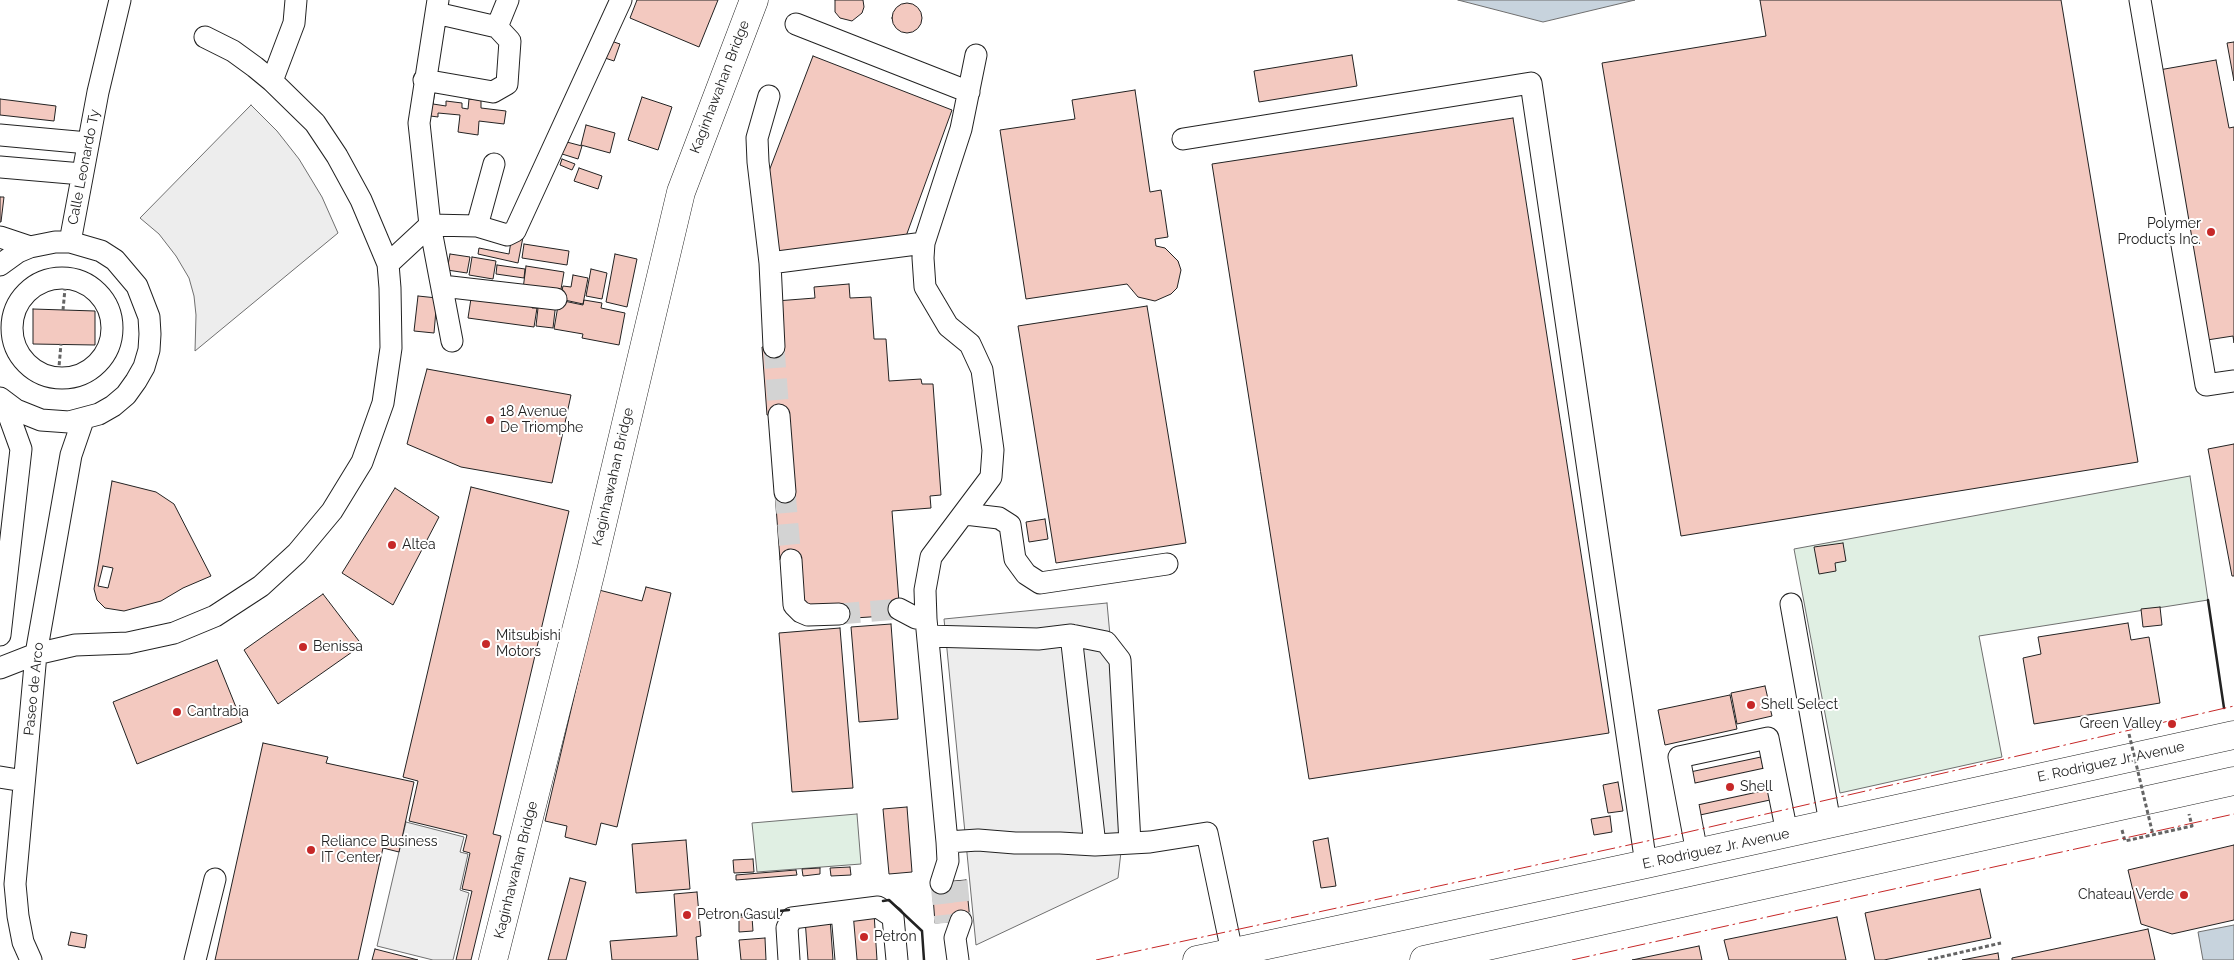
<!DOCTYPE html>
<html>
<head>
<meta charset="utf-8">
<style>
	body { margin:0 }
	canvas { display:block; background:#fff }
</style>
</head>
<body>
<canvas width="2234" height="960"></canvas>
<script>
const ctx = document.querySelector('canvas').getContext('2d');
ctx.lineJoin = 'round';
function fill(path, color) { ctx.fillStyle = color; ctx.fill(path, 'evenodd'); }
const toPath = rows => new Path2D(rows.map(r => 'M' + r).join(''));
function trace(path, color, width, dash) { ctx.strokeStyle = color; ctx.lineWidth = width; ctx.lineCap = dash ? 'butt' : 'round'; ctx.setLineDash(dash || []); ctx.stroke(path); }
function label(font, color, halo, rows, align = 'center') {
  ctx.font = font + ' Raleway,sans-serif'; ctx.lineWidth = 4; ctx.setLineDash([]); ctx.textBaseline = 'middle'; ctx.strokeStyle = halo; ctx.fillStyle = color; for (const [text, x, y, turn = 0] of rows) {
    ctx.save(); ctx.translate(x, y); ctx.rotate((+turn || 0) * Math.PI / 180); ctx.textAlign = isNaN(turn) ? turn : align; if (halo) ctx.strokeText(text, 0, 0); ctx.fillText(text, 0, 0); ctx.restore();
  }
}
const green = toPath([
	[2190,476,2208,600,1979,636,2002,757,1840,793,1794,549,2190,476],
	[857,814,861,864,757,872,752,823,857,814]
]);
fill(green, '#e0efe3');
trace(green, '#6f6f6f', 1);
const parking = toPath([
	[251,105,277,131,299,159,322,197,338,233,195,351,196,315,194,296,189,278,176,256,159,234,140,218,251,105],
	[1107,603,1126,808,1118,878,976,945,944,619,1107,603],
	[406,822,464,837,460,852,468,854,460,890,469,893,453,960,433,960,377,946,406,822]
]);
fill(parking, '#ededed');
trace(parking, '#6f6f6f', 1);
const water = toPath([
	[1458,0,1635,0,1543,22,1458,0],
	[2234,925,2234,960,2203,960,2198,932,2234,925]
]);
fill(water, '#c7d3dd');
trace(water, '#6f6f6f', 1);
const building = toPath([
	[637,0,718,0,699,47,630,18,637,0],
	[835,0,863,0,864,7,862,13,852,21,840,18,835,12,835,0],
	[1760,0,2061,0,2138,462,1681,536,1602,63,1766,36,1760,0],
	'892 18a15 15 0 1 1 30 0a15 15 0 1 1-30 0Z',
	[608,40,620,44,614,61,602,57,608,40],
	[2234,42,2234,81,2227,43,2234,42],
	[1352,55,1357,86,1259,102,1254,71,1352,55],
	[813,56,952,110,905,239,771,257,766,179,813,56],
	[2216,60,2229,128,2234,127,2234,343,2233,336,2207,340,2159,70,2216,60],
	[435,90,433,104,446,106,446,101,462,103,462,108,468,109,469,99,481,100,481,108,506,111,504,124,479,121,478,135,458,132,460,115,438,113,438,117,423,115,435,90],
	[1135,90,1150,192,1161,190,1168,237,1155,239,1156,246,1165,248,1178,261,1181,270,1177,288,1171,294,1155,301,1138,297,1127,284,1026,299,1000,130,1075,119,1072,100,1135,90],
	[642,97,672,107,658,150,628,140,642,97],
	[0,99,56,106,54,121,0,115,0,99],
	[1513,118,1609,733,1309,779,1212,164,1513,118],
	[586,125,615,133,610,153,581,145,586,125],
	[563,141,582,146,578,159,559,153,563,141],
	[562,159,575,164,572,170,560,165,562,159],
	[579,168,602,176,598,189,574,181,579,168],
	[0,197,4,197,1,222,0,222,0,197],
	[512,235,523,237,518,263,478,254,479,248,509,254,512,235],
	[524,244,569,251,567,265,522,258,524,244],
	[450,254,470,257,467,273,447,270,450,254],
	[615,254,637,259,627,307,606,302,615,254],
	[472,257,496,261,493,279,469,275,472,257],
	[497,265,525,269,524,278,496,274,497,265],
	[526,266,564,272,560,295,523,289,526,266],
	[591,269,607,273,602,299,586,296,591,269],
	[573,275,588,278,583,304,560,299,563,286,571,287,573,275],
	[849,284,850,298,871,297,874,339,886,339,889,381,921,379,922,384,933,384,941,495,930,496,931,508,892,511,900,615,839,619,800,608,797,559,780,560,775,493,779,415,767,415,762,347,779,346,776,301,815,298,814,287,849,284],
	[472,292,533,300,532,308,537,308,534,327,468,318,472,292],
	[418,296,437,298,434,333,414,331,418,296],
	[533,299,556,302,553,328,536,326,538,308,532,307,533,299],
	[559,300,583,305,584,300,602,303,601,308,625,313,619,345,582,338,583,334,554,329,559,300],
	[1147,306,1186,543,1056,563,1018,326,1147,306],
	[33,309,95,311,95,345,33,344,33,309],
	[427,369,571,395,552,483,461,467,407,444,427,369],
	[2234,444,2234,576,2232,576,2208,449,2234,444],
	[112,481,156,492,174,504,211,576,183,588,161,601,124,611,105,608,97,600,94,589,112,481],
	[471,487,569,511,493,834,501,836,471,960,456,960,472,891,462,889,470,853,463,851,467,835,409,821,418,781,403,777,471,487],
	[395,488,439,517,393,605,342,573,395,488],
	[1045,519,1048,539,1029,542,1026,522,1045,519],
	[1843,543,1846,561,1835,563,1836,571,1819,574,1814,547,1843,543],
	[103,566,113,568,108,588,98,586,103,566],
	[646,587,671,593,617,827,601,823,596,845,565,837,567,826,545,821,599,590,642,601,646,587],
	[323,594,362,645,278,704,244,650,323,594],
	[2160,607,2162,625,2143,627,2141,609,2160,607],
	[2128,623,2131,640,2149,637,2160,703,2034,724,2023,658,2041,654,2038,637,2128,623],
	[891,624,898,719,859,722,851,627,891,624],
	[840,628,853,788,792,792,779,633,840,628],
	[217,660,242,722,137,764,113,702,217,660],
	[1765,686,1772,716,1737,724,1731,693,1765,686],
	[1730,695,1737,729,1665,745,1658,710,1730,695],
	[263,743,328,757,326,763,414,782,399,852,383,848,358,960,215,960,263,743],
	[1761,757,1770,800,1700,815,1690,772,1761,757],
	[1618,782,1623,811,1608,813,1603,785,1618,782],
	[907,807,912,872,889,874,883,809,907,807],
	[1610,816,1612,832,1594,835,1591,819,1610,816],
	[1328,838,1336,886,1321,888,1313,841,1328,838],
	[686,840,690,889,636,893,632,844,686,840],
	[2234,845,2234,920,2172,934,2141,924,2128,870,2234,845],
	[753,859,754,872,734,873,733,860,753,859],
	[850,867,851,875,831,876,830,868,850,867],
	[820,868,820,874,803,876,802,869,820,868],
	[796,870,797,875,736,880,736,875,796,870],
	[570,878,586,882,566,960,548,960,570,878],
	[966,880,970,920,935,923,932,883,966,880],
	[1980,889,1991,938,1884,960,1875,960,1865,913,1980,889],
	[697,892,701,936,696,937,698,960,612,960,610,941,677,936,674,894,697,892],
	[874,913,877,960,853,960,851,914,874,913],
	[739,917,752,917,753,931,739,932,739,917],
	[1837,917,1846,960,1729,960,1724,940,1837,917],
	[830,918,833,960,808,960,805,919,830,918],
	[2148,929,2155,960,2012,960,2012,958,2148,929],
	[71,932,87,935,85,948,68,945,71,932],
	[765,938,766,960,741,960,739,940,765,938],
	[1699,946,1702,960,1632,960,1699,946],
	[375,949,418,960,372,960,375,949],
	[1998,953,1999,960,1962,960,1998,953]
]);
fill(building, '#f3c9c0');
trace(building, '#222', 1);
trace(toPath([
	[774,347,779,415],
	[785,492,791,560],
	[839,614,899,609],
	[957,881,961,921],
	[941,883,945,923]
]), '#d3d3d3', 21, [21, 11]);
const minor = toPath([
	[2140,0,2206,385,2234,381],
	[796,24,969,92],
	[497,27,508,0],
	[424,80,493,92,507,84,510,41,497,27,436,13],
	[272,81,294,23,296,0],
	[769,96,757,138,758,162,770,263,774,347],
	[0,135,88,143],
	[1183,139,1531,83,1646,864],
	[0,167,82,174],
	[477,226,507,235,515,231,621,0],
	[0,237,30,247],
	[70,242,98,92,120,0],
	[770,263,924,243],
	[388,264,430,225,419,123,438,0],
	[0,265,18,252,30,247,55,242,70,242,101,251,115,260,137,286,149,317,150,334,149,350,144,367,136,381,126,395,113,406,99,414,69,422,41,420,16,410,0,398],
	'12 328a50 50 0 1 1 100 0a50 50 0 1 1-100 0Z',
	[442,286,556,299],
	[452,341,430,225,477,226,494,164],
	[779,415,785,492],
	[965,514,999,518,1010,525,1015,559,1026,574,1040,583,1167,564],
	[791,560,794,605,801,612,808,615,839,614],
	[1791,604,1830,823],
	[899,609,916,618,926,619,947,842,948,861,941,883],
	[926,619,925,590,931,557,991,477,993,450,982,370,970,344,948,326,925,287,923,258,924,243,961,129,976,55],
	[0,635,21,449,4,402],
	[1071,635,1106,642,1120,660,1130,843],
	[928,636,1038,639,1071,635,1095,845],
	[0,668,36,654,75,645,128,643,174,633,215,616,261,586,297,553,332,511,362,462,383,403,391,348,390,288,388,264,361,200,337,156,315,123,272,81,255,67,233,51,205,37],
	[0,777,24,781],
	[1687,796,1775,777],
	[947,842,978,840,1015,843,1060,843,1095,845,1150,842,1207,833,1232,952],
	[1697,853,1679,757,1768,738,1787,833],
	[842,913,846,960],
	[31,960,23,942,18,916,15,884,36,654,71,455,83,420],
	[195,960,215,879],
	[789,960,787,928,792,918,878,907,893,917,897,960],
	[958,960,955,938,961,921]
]);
const major = toPath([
	[493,960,591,571,681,192,754,0],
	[1197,960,1646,864,2234,735],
	[1424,960,2234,781]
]);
trace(minor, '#222', 23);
trace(major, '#222', 29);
trace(toPath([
	[63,310,66,278],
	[58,378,61,344],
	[2122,830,2125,841,2192,826,2189,814],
	[1928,960,2001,943]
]), '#646464', 3, [4, 2.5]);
trace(minor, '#fff', 21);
trace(major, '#fff', 28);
trace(toPath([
	[2129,734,2153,835]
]), '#646464', 3, [4, 2.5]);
trace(toPath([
	[2208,600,2224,708],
	[883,901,889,900,922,931,924,960],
	[738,919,738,915,789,910]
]), '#222', 2.5);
trace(toPath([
	[1096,960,1675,835,2234,706],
	[1572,960,2234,814]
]), '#c62828', 1, [18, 4, 2.5, 4]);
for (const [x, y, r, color] of [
	[2211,232,5,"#c62828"],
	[490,420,5,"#c62828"],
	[392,545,5,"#c62828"],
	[486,644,5,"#c62828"],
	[303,647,5,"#c62828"],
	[1751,705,5,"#c62828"],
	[177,712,5,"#c62828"],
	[2172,724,5,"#c62828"],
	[1730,787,5,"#c62828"],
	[311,850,5,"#c62828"],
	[2184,895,5,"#c62828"],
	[687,915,5,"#c62828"],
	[864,937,5,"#c62828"]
]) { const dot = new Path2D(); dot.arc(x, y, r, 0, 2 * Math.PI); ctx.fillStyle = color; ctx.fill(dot); trace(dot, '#fff', 2); }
label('14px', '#222', '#fff', [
	["Kaginhawahan Bridge",720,87,-69],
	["Calle Leonardo Ty",84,167,-79],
	["Kaginhawahan Bridge",613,477,-77],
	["Paseo de Arco",34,689,-84],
	["E. Rodriguez Jr. Avenue",2111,762,-12],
	["E. Rodriguez Jr. Avenue",1716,849,-12],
	["Kaginhawahan Bridge",516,870,-76]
]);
label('14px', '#222', '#fff', [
	["Polymer",2201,224,"right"],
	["Products Inc.",2201,240,"right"],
	["18 Avenue",500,412],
	["De Triomphe",500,428],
	["Altea",402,545],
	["Mitsubishi",496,636],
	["Motors",496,652],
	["Benissa",313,647],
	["Shell Select",1761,705],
	["Cantrabia",187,712],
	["Green Valley",2162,724,"right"],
	["Shell",1740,787],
	["Reliance Business",321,842],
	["IT Center",321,858],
	["Chateau Verde",2174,895,"right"],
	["Petron Gasul",697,915],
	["Petron",874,937]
], 'left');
</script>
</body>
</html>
